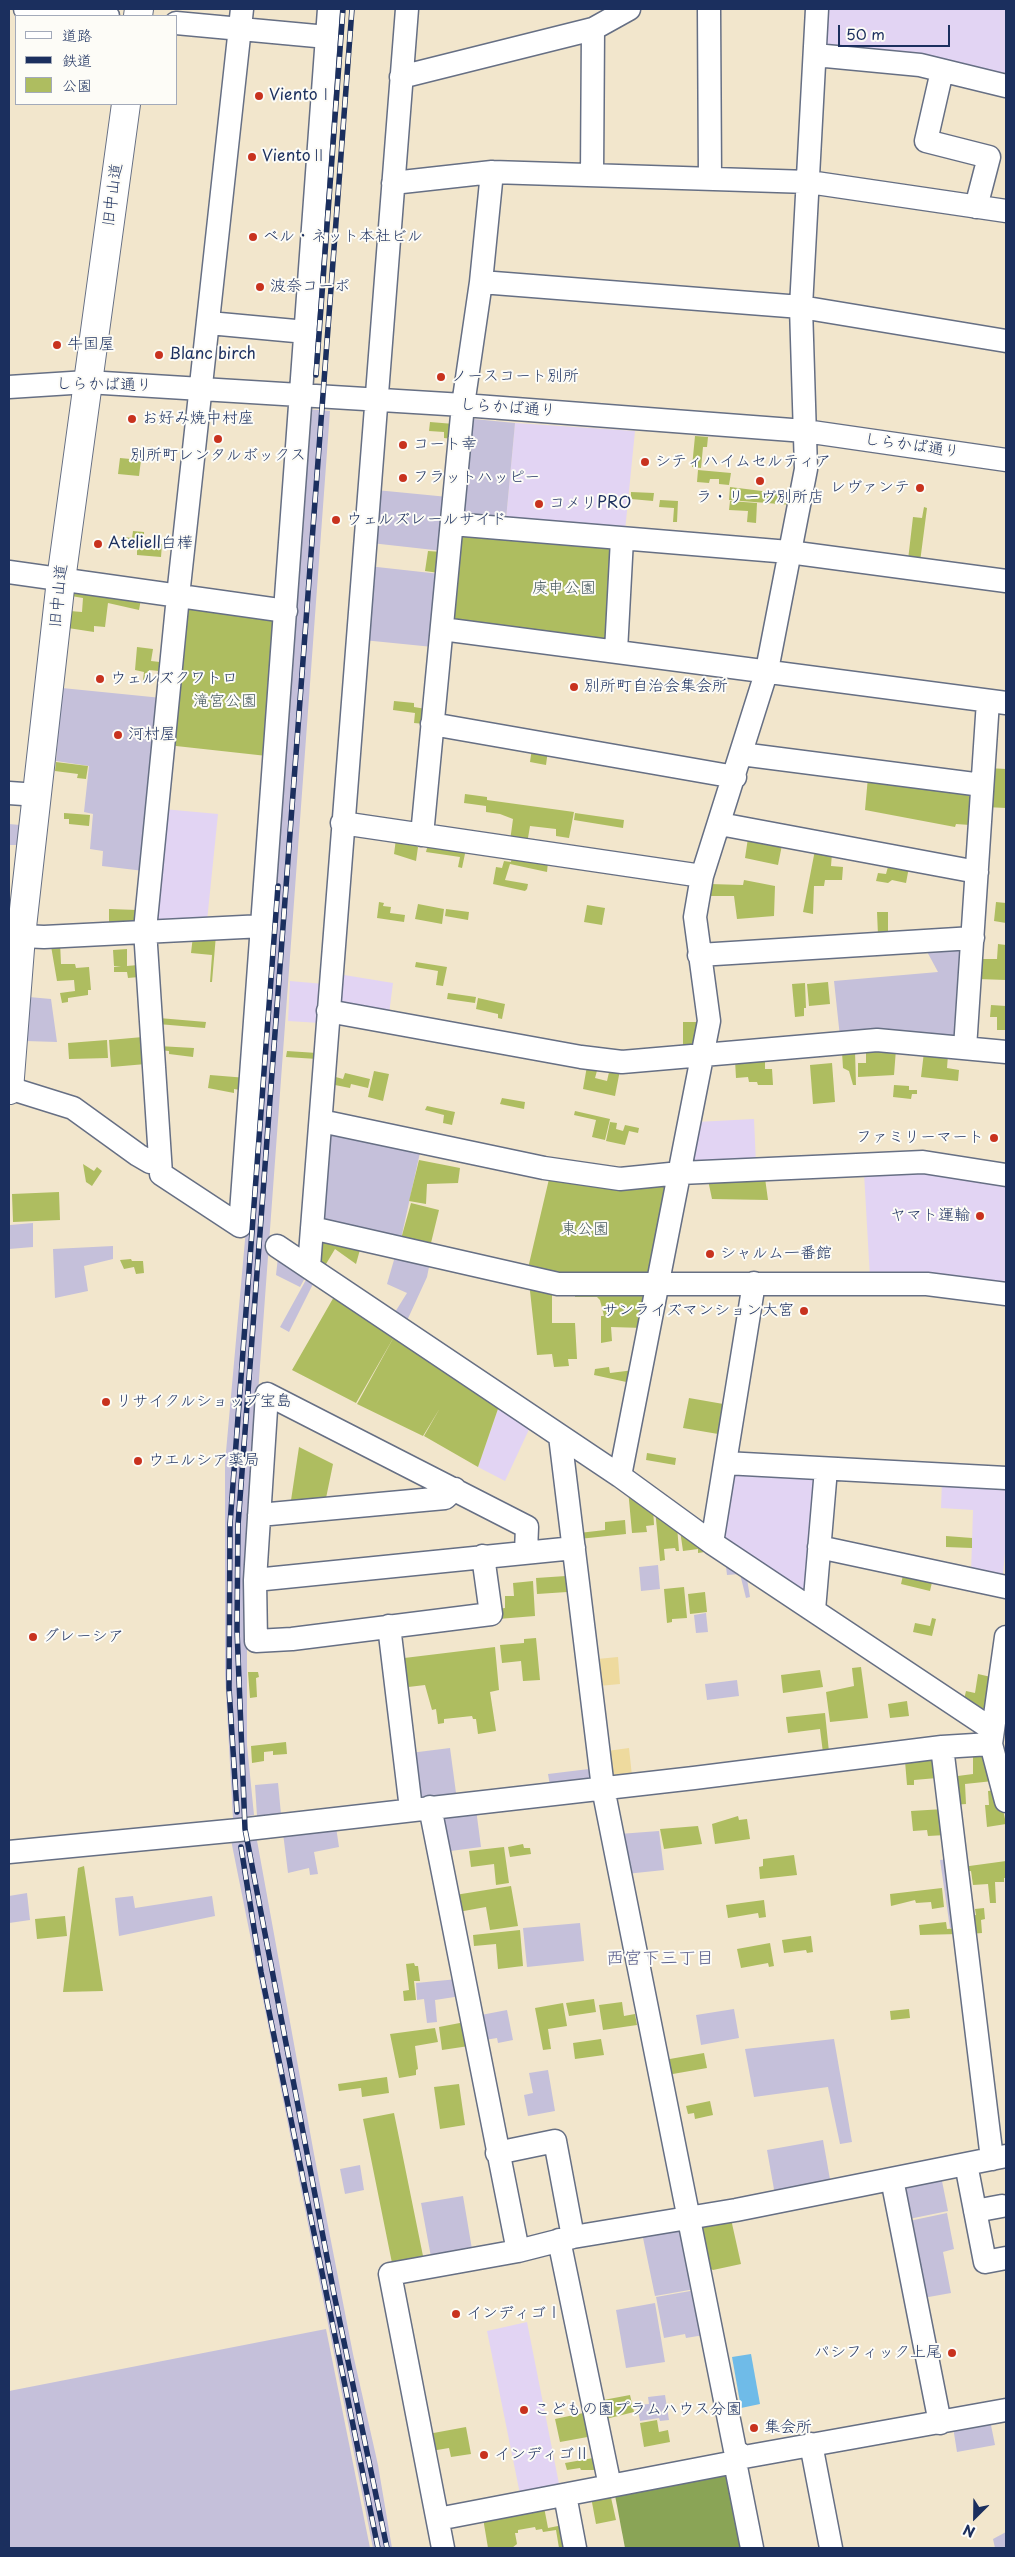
<!DOCTYPE html>
<html>
<head>
<meta charset="utf-8">
<style>
	body { margin:0 }
	#map { position:relative; width:1015px; height:2557px; overflow:hidden; background:#f2e6cc; font-family:"Playpen Sans","Klee One",sans-serif }
	canvas { display:block }
	.frame { position:absolute; inset:0; border:10px solid #1b2f5e; pointer-events:none }
	.legend { position:absolute; left:15px; top:15px; width:162px; height:90px; box-sizing:border-box; background:#fdfcf7; border:1px solid #a3aaba; margin:0; padding:6px 9px; list-style:none; font-size:15px; color:#1b2f5e }
	.legend li { display:flex; align-items:center; gap:10px; height:25px }
	.legend b { width:25px; border:1px solid #a3aaba }
	.north { position:absolute; left:950px; top:2492px; width:50px; height:50px; -webkit-text-stroke:4px #fdfcf7; paint-order:stroke; rotate:203deg; font-size:14px; font-weight:700; line-height:20px; text-align:center; color:#1b2f5e }
	.north::after { content:''; display:block; margin:auto; width:18px; height:22px; background:#1b2f5e; clip-path:polygon(50% 0,100% 100%,50% 72%,0 100%) }
	.scale { position:absolute; left:838px; top:25px; width:112px; height:22px; box-sizing:border-box; border:2px solid #1b2f5e; border-top:0; padding-left:6px; font-size:15px; line-height:18px; white-space:nowrap; color:#1b2f5e; -webkit-text-stroke:4px #fdfcf7; paint-order:stroke }
</style>
</head>
<body>
<div id="map">
<canvas width="1015" height="2557"></canvas>
<div class="frame"></div>
<ul class="legend">
<li><b style="height:6px;background:#fff"></b>道路</li>
<li><b style="height:6px;background:#1b2f5e"></b>鉄道</li>
<li><b style="height:14px;background:#aebd60"></b>公園</li>
</ul>
<div class="north">N</div>
<div class="scale">50 m</div>
</div>
<script>
const ctx = document.querySelector('canvas').getContext('2d');
ctx.lineJoin = 'round';
function fill(path, color) { ctx.fillStyle = color; ctx.fill(path, 'evenodd'); }
const toPath = rows => new Path2D(rows.map(r => 'M' + r).join(''));
function trace(path, color, width, dash) { ctx.strokeStyle = color; ctx.lineWidth = width; ctx.lineCap = dash ? 'butt' : 'round'; ctx.setLineDash(dash || []); ctx.stroke(path); }
function label(font, color, halo, rows, align = 'center') {
  ctx.font = font + ' "Playpen Sans","Klee One",sans-serif'; ctx.lineWidth = 4; ctx.setLineDash([]); ctx.textBaseline = 'middle'; ctx.strokeStyle = halo; ctx.fillStyle = color; for (const [text, x, y, turn = 0] of rows) {
    ctx.save(); ctx.translate(x, y); ctx.rotate((+turn || 0) * Math.PI / 180); ctx.textAlign = isNaN(turn) ? turn : align; if (halo) ctx.strokeText(text, 0, 0); ctx.fillText(text, 0, 0); ctx.restore();
  }
}
fill(toPath([
	[823,9,1006,9,1006,81,821,46],
	[515,423,635,431,625,531,506,519],
	[163,809,218,814,207,921,151,924],
	[338,974,393,983,389,1014,340,1005],
	[290,981,324,984,320,1023,288,1021],
	[754,1119,756,1164,690,1162,696,1122],
	[924,1170,1006,1181,1006,1287,870,1278,864,1173],
	[500,1403,532,1423,505,1481,478,1467],
	[730,1474,812,1474,818,1481,809,1591,802,1594,723,1541],
	[942,1480,1006,1483,1006,1543,1003,1574,997,1578,971,1573,973,1510,941,1508],
	[527,2322,560,2489,521,2499,487,2331]
]), '#e2d4f3');
fill(toPath([
	[306,409,330,411,247,1543,247,1745,254,1815,233,1819,225,1674,225,1463,245,1240],
	[474,419,515,423,506,519,460,515,468,425],
	[376,490,448,497,443,551,371,543],
	[368,566,440,574,433,647,363,640],
	[62,688,162,698,144,871,102,866,103,851,90,849,93,814,84,812,89,766,56,761],
	[9,824,20,825,18,845,9,845],
	[924,946,965,948,960,1035,954,1041,840,1037,834,981,938,972],
	[29,997,51,999,57,1042,26,1041],
	[327,1132,421,1148,401,1239,323,1222],
	[33,1223,33,1247,9,1249,10,1225],
	[113,1246,113,1259,84,1266,88,1291,55,1298,53,1249],
	[396,1253,430,1262,427,1277,405,1325,392,1317,407,1293,387,1284],
	[278,1257,306,1276,300,1287,276,1275],
	[307,1278,314,1282,289,1332,280,1327],
	[725,1558,746,1573,750,1597,746,1598,740,1574,727,1575],
	[658,1565,660,1589,641,1591,639,1567],
	[706,1613,708,1632,696,1633,694,1615],
	[737,1680,739,1696,707,1700,705,1684],
	[450,1748,456,1793,416,1799,410,1753],
	[589,1769,590,1781,550,1786,548,1774],
	[278,1783,281,1814,257,1816,255,1785],
	[476,1809,481,1847,443,1852,437,1814],
	[336,1827,339,1847,314,1852,318,1874,310,1875,309,1868,288,1873,283,1833],
	[659,1831,664,1870,626,1874,619,1834],
	[256,1835,314,2154,353,2354,378,2465,392,2548,373,2548,231,1840],
	[949,1859,957,1927,950,1928,940,1860],
	[27,1893,30,1920,9,1923,9,1896],
	[133,1896,135,1908,212,1896,215,1916,119,1936,115,1898],
	[580,1923,584,1961,527,1967,523,1928],
	[458,1979,461,1996,435,2000,437,2022,427,2023,424,1999,417,2000,416,1983],
	[734,2009,739,2038,701,2045,696,2015],
	[507,2010,513,2040,498,2043,497,2038,485,2040,481,2015],
	[834,2039,852,2142,840,2144,828,2087,754,2097,745,2049],
	[548,2070,555,2111,528,2116,524,2095,533,2093,529,2073],
	[823,2140,831,2185,775,2195,767,2150],
	[360,2165,364,2190,345,2194,340,2169],
	[941,2176,948,2211,909,2219,902,2184],
	[463,2196,473,2255,431,2257,421,2203],
	[947,2213,954,2249,943,2252,951,2293,923,2298,909,2221],
	[686,2226,695,2289,655,2296,642,2233],
	[696,2290,704,2335,686,2338,685,2334,664,2338,656,2297],
	[655,2303,665,2362,626,2368,616,2310],
	[326,2329,370,2548,9,2548,9,2391],
	[665,2395,669,2420,660,2421,659,2418,640,2421,637,2405,649,2404,648,2397],
	[990,2420,995,2445,957,2452,953,2427],
	[1006,2532,1006,2548,995,2548,993,2539]
]), '#c5c0da');
fill(toPath([
	[430,422,454,424,452,439,444,438,444,432,429,431],
	[695,436,708,437,707,447,703,447,701,468,692,467],
	[120,458,141,460,139,476,118,474],
	[698,470,731,473,729,485,719,484,719,479,710,479,709,483,697,482],
	[730,487,794,495,792,505,729,500],
	[631,492,654,493,653,501,631,499],
	[660,500,678,501,677,522,673,522,674,508,659,507],
	[730,501,757,503,756,523,747,522,748,511,729,510],
	[924,507,927,508,920,562,908,560,913,517,922,518],
	[460,530,618,545,610,644,451,623],
	[133,531,144,532,144,543,162,544,161,557,137,555,137,549,122,548,123,537,132,538],
	[428,551,442,552,439,573,425,571],
	[76,590,141,599,139,610,108,603,105,627,94,626,94,632,68,628,70,611,82,612,83,598,71,596,72,593],
	[190,607,274,618,267,756,176,746,172,743,186,610],
	[137,647,153,649,151,661,160,662,159,671,149,670,147,681,143,680,144,672,135,670],
	[394,701,414,703,414,707,426,709,425,724,414,723,415,713,393,710],
	[532,748,548,750,546,765,530,762],
	[56,762,88,766,86,779,77,778,78,774,55,771],
	[988,768,1006,769,1006,808,986,807],
	[868,777,972,790,970,825,956,824,955,827,865,810],
	[465,794,487,797,487,800,574,812,569,838,556,836,556,829,530,826,527,844,510,841,513,819,500,814,486,812,486,806,464,803],
	[64,813,90,815,89,826,69,824,69,819,64,819],
	[575,813,624,820,623,828,574,820],
	[748,838,782,845,778,865,745,858],
	[396,839,414,842,418,847,416,861,394,854],
	[433,844,466,849,462,868,458,867,460,857,426,852,427,848],
	[815,850,832,853,831,866,843,867,842,880,825,880,824,886,814,886,813,914,803,912],
	[512,856,548,862,547,872,510,864,505,880,528,884,527,889,525,891,493,884,496,867,502,868,504,861,511,862],
	[889,863,909,867,906,883,892,880,888,883,876,881,878,873,886,874],
	[744,880,775,886,774,916,737,919,734,896,711,896,710,884,743,885],
	[379,902,384,903,383,906,391,907,390,913,405,915,404,922,377,918],
	[996,902,1006,903,1006,923,994,921],
	[418,904,444,909,442,924,415,919],
	[587,905,605,908,602,925,584,922],
	[109,909,137,910,134,922,109,924],
	[446,909,469,912,468,920,445,916],
	[877,912,888,912,888,935,878,935],
	[216,935,212,982,210,982,212,955,191,953,193,936],
	[60,942,61,964,75,964,76,968,89,967,91,990,88,990,88,995,68,998,68,1002,62,1003,60,993,75,991,74,980,57,981,51,946],
	[998,944,1006,945,1006,980,978,979,979,959,997,959],
	[127,949,127,966,138,965,139,977,128,978,127,972,114,972,114,967,121,967,114,966,113,950],
	[416,962,447,967,443,986,436,985,438,971,415,967],
	[828,982,830,1004,809,1006,807,984],
	[805,983,806,1008,804,1008,804,1016,795,1017,792,984],
	[448,993,476,997,475,1003,447,999],
	[478,998,505,1004,502,1019,498,1018,498,1014,476,1009],
	[991,1005,1006,1006,1006,1030,997,1030,997,1017,990,1017],
	[159,1018,206,1022,205,1028,158,1024],
	[683,1022,700,1022,700,1043,683,1049],
	[143,1037,146,1064,111,1067,109,1040],
	[107,1040,108,1058,69,1059,68,1043],
	[158,1046,194,1048,193,1057,169,1054,169,1051,158,1050],
	[866,1049,896,1049,894,1075,858,1077,858,1063,866,1063],
	[287,1051,317,1053,317,1059,286,1057],
	[855,1051,856,1085,853,1085,849,1071,843,1068,842,1052],
	[924,1052,948,1055,947,1068,959,1070,958,1081,921,1077],
	[765,1058,765,1069,772,1069,773,1085,758,1085,757,1082,749,1082,748,1077,736,1078,735,1060],
	[832,1063,835,1102,813,1104,810,1065],
	[587,1066,598,1067,595,1078,607,1081,610,1068,620,1070,615,1096,583,1089],
	[374,1071,389,1074,383,1101,368,1097],
	[345,1073,370,1079,368,1088,351,1084,350,1088,330,1084,332,1076,343,1079],
	[210,1075,247,1078,240,1090,234,1089,234,1093,208,1088],
	[894,1085,909,1086,909,1090,917,1090,917,1094,912,1094,911,1099,893,1097],
	[502,1098,525,1102,524,1109,500,1104],
	[427,1106,455,1112,452,1125,443,1123,444,1115,425,1110],
	[575,1111,610,1119,605,1140,592,1137,596,1120,574,1115],
	[610,1122,617,1123,616,1129,623,1131,625,1125,639,1128,638,1133,629,1131,625,1145,606,1141],
	[419,1160,460,1168,458,1183,427,1184,426,1204,409,1201],
	[83,1164,94,1171,97,1167,102,1171,92,1186,86,1182],
	[765,1178,768,1200,712,1199,708,1180],
	[549,1179,665,1183,670,1188,654,1273,557,1277,530,1270,529,1264],
	[59,1192,60,1220,13,1222,12,1194],
	[411,1203,439,1210,430,1247,401,1239],
	[317,1241,361,1246,356,1264,335,1249,323,1269,321,1269],
	[131,1259,132,1261,143,1261,144,1273,136,1274,134,1267,124,1269,120,1260],
	[532,1285,552,1290,552,1323,575,1323,577,1359,568,1359,569,1366,554,1367,552,1354,537,1355,530,1291],
	[575,1291,643,1291,650,1298,643,1328,611,1327,612,1341,601,1343,601,1316,604,1316,600,1300,597,1297,575,1297],
	[335,1295,395,1335,356,1403,292,1370],
	[395,1335,500,1403,478,1467,424,1436,440,1408,423,1436,357,1404],
	[609,1367,610,1373,634,1370,631,1383,594,1375,595,1369],
	[689,1398,729,1405,724,1435,683,1428],
	[299,1447,333,1464,325,1503,290,1507],
	[647,1453,676,1458,675,1465,646,1460],
	[628,1489,653,1507,654,1525,646,1526,647,1532,632,1533],
	[655,1509,677,1526,679,1551,676,1551,675,1548,664,1549,665,1560,660,1561],
	[625,1520,626,1534,579,1539,579,1533,605,1530,605,1522],
	[680,1530,711,1551,698,1553,698,1549,683,1551],
	[946,1536,972,1538,972,1548,946,1547],
	[904,1571,933,1578,930,1591,901,1584],
	[566,1576,567,1592,537,1594,536,1578],
	[533,1581,535,1616,498,1619,497,1609,505,1608,505,1596,514,1596,513,1583],
	[684,1587,687,1618,672,1619,672,1622,667,1623,664,1589],
	[705,1592,707,1612,690,1614,688,1594],
	[932,1618,936,1619,932,1636,913,1632,915,1623,930,1626],
	[536,1638,540,1680,523,1681,521,1661,502,1663,500,1645,524,1643,524,1639],
	[495,1647,499,1690,490,1692,496,1731,478,1734,476,1719,473,1719,472,1716,444,1719,444,1723,438,1724,436,1709,432,1710,425,1685,400,1688,396,1659],
	[861,1667,868,1718,830,1722,826,1692,854,1686,852,1668],
	[820,1670,823,1687,783,1693,781,1675],
	[248,1672,258,1672,259,1677,256,1678,257,1697,250,1698],
	[978,1674,991,1677,988,1706,975,1712,963,1704,966,1691,975,1693],
	[907,1701,909,1716,890,1718,888,1704],
	[825,1713,829,1752,823,1753,820,1729,788,1733,786,1717],
	[286,1742,287,1754,273,1755,273,1751,264,1752,264,1761,252,1763,251,1746],
	[973,1754,989,1754,993,1781,965,1784,966,1804,952,1805,950,1777,973,1774],
	[935,1758,937,1778,914,1780,914,1785,907,1785,905,1761],
	[999,1790,1006,1824,987,1827,985,1805,989,1805,988,1791],
	[944,1809,946,1835,928,1836,927,1830,913,1831,911,1811],
	[738,1816,739,1820,747,1819,750,1839,715,1844,712,1824],
	[698,1826,702,1844,664,1849,660,1829],
	[523,1844,524,1848,530,1848,531,1854,510,1857,508,1847],
	[504,1847,509,1883,496,1885,494,1864,471,1867,469,1851],
	[794,1855,797,1875,760,1879,759,1867,763,1866,763,1859],
	[1006,1861,1006,1878,1004,1878,1004,1882,995,1882,996,1903,990,1903,988,1884,973,1885,971,1871,962,1872,962,1867],
	[84,1866,103,1991,63,1992,78,1868],
	[511,1886,518,1926,490,1930,486,1907,458,1912,455,1895],
	[942,1888,944,1907,932,1909,931,1902,916,1903,915,1900,891,1906,890,1894],
	[764,1900,766,1917,759,1918,758,1913,728,1918,726,1905],
	[984,1908,985,1919,981,1920,982,1933,969,1934,967,1916,976,1915,975,1909],
	[65,1916,67,1936,37,1939,35,1919],
	[946,1922,947,1929,958,1928,958,1934,920,1935,919,1925],
	[520,1930,523,1966,498,1969,496,1944,474,1946,473,1935],
	[811,1936,813,1952,807,1953,806,1950,784,1953,782,1940],
	[770,1943,774,1966,769,1967,768,1963,741,1968,737,1949],
	[414,1963,415,1966,418,1966,420,1981,414,1981,416,2000,404,2001,403,1991,409,1990,406,1964],
	[594,1999,596,2012,569,2016,566,2003],
	[622,2002,624,2016,635,2014,637,2025,603,2030,599,2005],
	[563,2003,567,2026,548,2029,551,2049,543,2050,535,2008],
	[909,2009,910,2018,891,2020,890,2011],
	[465,2022,469,2046,442,2050,439,2027],
	[435,2028,438,2042,415,2046,418,2069,416,2070,416,2075,399,2078,390,2034],
	[601,2039,604,2055,575,2059,573,2043],
	[704,2053,707,2068,667,2075,664,2060],
	[387,2077,389,2093,362,2097,361,2088,339,2091,338,2084],
	[459,2084,465,2125,440,2129,434,2087],
	[710,2101,713,2115,695,2119,694,2113,688,2114,686,2106],
	[394,2113,423,2256,419,2263,393,2268,363,2119],
	[731,2219,741,2264,713,2270,707,2267,700,2231,703,2225],
	[630,2395,634,2412,602,2420,598,2401],
	[588,2412,593,2436,560,2442,555,2419],
	[657,2420,659,2432,668,2430,670,2442,644,2447,640,2423],
	[466,2427,471,2454,451,2457,449,2448,431,2451,428,2434],
	[599,2457,595,2470,581,2470,580,2468,567,2470,565,2463],
	[610,2493,616,2520,596,2524,591,2497],
	[544,2507,548,2528,563,2525,567,2548,559,2548,556,2530,543,2532,542,2529,536,2530,535,2527,518,2530,518,2533,515,2533,517,2544,512,2548,488,2548,483,2518]
]), '#aebd60');
fill(toPath([
	[725,2467,747,2548,625,2548,614,2490]
]), '#8aa456');
fill(toPath([
	[618,1657,620,1684,599,1686,597,1659],
	[629,1748,632,1776,610,1778,607,1751]
]), '#eeda9e');
fill(toPath([
	[751,2354,760,2404,741,2408,732,2357]
]), '#6fbbe8');
const minor = toPath([
	[25,9,108,16],
	[242,9,178,596,145,930,161,1174,240,1226,329,9],
	[709,9,710,179],
	[176,23,327,37],
	[815,55,920,65,1006,86],
	[942,71,926,141,989,157,976,207],
	[401,77,593,29,629,9],
	[592,175,593,29],
	[393,183,492,172,809,182,1006,211],
	[481,282,801,307,1006,341],
	[209,323,306,332],
	[9,387,87,382,463,405,805,431,1006,460],
	[452,524,789,552,1006,581],
	[9,572,286,611],
	[442,629,1006,703],
	[616,651,622,539],
	[432,724,735,777],
	[741,754,982,785],
	[9,793,38,795],
	[342,823,702,876],
	[720,824,977,872],
	[422,835,463,405,481,282,492,172],
	[21,936,44,937,263,926],
	[699,955,973,938],
	[328,1011,581,1057,622,1062,877,1040,1006,1052],
	[965,1048,988,701],
	[9,1088,73,1108,138,1155,150,1162,160,1163],
	[321,1121,544,1168,620,1179,680,1173,923,1162,1006,1175],
	[312,1228,558,1284,927,1284,1006,1294],
	[277,1246,620,1476,712,1543,993,1730],
	[309,1267,407,9],
	[560,1436,603,1788,735,2450,744,2457,1006,2410],
	[725,1463,1006,1478],
	[620,1476,709,1021,695,917,702,876,767,670,806,469,801,307,817,9],
	[259,1515,445,1498,455,1489],
	[712,1543,754,1283],
	[819,1547,1006,1587],
	[483,1556,491,1614,292,1639,256,1641,255,1580,267,1394,527,1527,526,1552],
	[255,1580,574,1548],
	[814,1610,826,1469],
	[389,1626,411,1809],
	[991,1744,1006,1801],
	[942,1747,992,2159],
	[430,1807,518,2251],
	[9,1852,239,1830,694,1778,942,1747,991,1744,1006,1637],
	[497,2153,555,2141,573,2237],
	[966,2164,985,2262,1006,2258],
	[892,2179,940,2423],
	[975,2211,1002,2206],
	[559,2240,610,2486],
	[811,2444,831,2548],
	[738,2455,735,2462,752,2548],
	[565,2495,575,2548],
	[438,2519,735,2462],
	[443,2548,390,2274,518,2251,573,2237,736,2210,1006,2156]
]);
const major = toPath([
	[138,16,139,9],
	[9,1090,21,936,61,580,126,104]
]);
trace(minor, '#666f84', 25);
trace(major, '#666f84', 30);
trace(minor, '#fff', 22);
trace(major, '#fff', 28);
const rail = toPath([
	[352,9,238,1525,237,1630,245,1829,334,2294,387,2548],
	[316,375,343,9],
	[237,1812,229,1688,230,1524,278,886],
	[241,1847,261,1972,378,2548]
]);
trace(rail, '#1b2f5e', 5.5);
trace(rail, '#fdfcf7', 4, [11]);
for (const [x, y, r, color] of [
	[259,96,5,"#c8321e"],
	[252,157,5,"#c8321e"],
	[253,237,5,"#c8321e"],
	[260,287,5,"#c8321e"],
	[57,345,5,"#c8321e"],
	[159,355,5,"#c8321e"],
	[441,377,5,"#c8321e"],
	[132,419,5,"#c8321e"],
	[218,439,5,"#c8321e"],
	[403,445,5,"#c8321e"],
	[645,462,5,"#c8321e"],
	[403,478,5,"#c8321e"],
	[760,481,5,"#c8321e"],
	[920,488,5,"#c8321e"],
	[539,504,5,"#c8321e"],
	[336,520,5,"#c8321e"],
	[98,544,5,"#c8321e"],
	[100,679,5,"#c8321e"],
	[574,687,5,"#c8321e"],
	[118,735,5,"#c8321e"],
	[994,1138,5,"#c8321e"],
	[980,1216,5,"#c8321e"],
	[710,1254,5,"#c8321e"],
	[804,1311,5,"#c8321e"],
	[106,1402,5,"#c8321e"],
	[138,1461,5,"#c8321e"],
	[33,1637,5,"#c8321e"],
	[456,2314,5,"#c8321e"],
	[952,2353,5,"#c8321e"],
	[524,2410,5,"#c8321e"],
	[754,2428,5,"#c8321e"],
	[484,2455,5,"#c8321e"]
]) { const dot = new Path2D(); dot.arc(x, y, r, 0, 2 * Math.PI); ctx.fillStyle = color; ctx.fill(dot); trace(dot, '#fdfcf7', 2); }
label('16px', '#1b2f5e', '#fdfcf7', [
	["VientoⅠ",269,96],
	["VientoⅡ",262,157],
	["ベル・ネット本社ビル",263,237],
	["波奈コーポ",270,287],
	["牛国屋",67,345],
	["Blanc birch",169,355],
	["ノースコート別所",451,377],
	["お好み焼中村座",142,419],
	["コート幸",413,445],
	["別所町レンタルボックス",218,456,"center"],
	["シティハイムセルティア",655,462],
	["フラットハッピー",413,478],
	["レヴァンテ",910,488,"right"],
	["ラ・リーヴ別所店",760,498,"center"],
	["コメリPRO",549,504],
	["ウェルズレールサイド",346,520],
	["Ateliell白樺",108,544],
	["ウェルズクワトロ",110,679],
	["別所町自治会集会所",584,687],
	["河村屋",128,735],
	["ファミリーマート",984,1138,"right"],
	["ヤマト運輸",970,1216,"right"],
	["シャルム一番館",720,1254],
	["サンライズマンション大宮",794,1311,"right"],
	["リサイクルショップ宝島",116,1402],
	["ウエルシア薬局",148,1461],
	["グレーシア",43,1637],
	["インディゴⅠ",466,2314],
	["パシフィック上尾",942,2353,"right"],
	["こどもの園プラムハウス分園",534,2410],
	["集会所",764,2428],
	["インディゴⅡ",494,2455]
], 'left');
label('16px', '#1b2f5e', '#fdfcf7', [
	["旧中山道",113,195,-82],
	["しらかば通り",104,385,1],
	["しらかば通り",508,408,4],
	["しらかば通り",912,446,8],
	["旧中山道",59,596,-84]
]);
label('16px', '#475a5f', '#fdfcf7', [
	["庚申公園",564,589],
	["滝宮公園",225,702],
	["東公園",585,1230]
]);
label('18px', '#5a5f8d', '#fdfcf7', [
	["西宮下三丁目",660,1959]
]);
</script>
</body>
</html>
